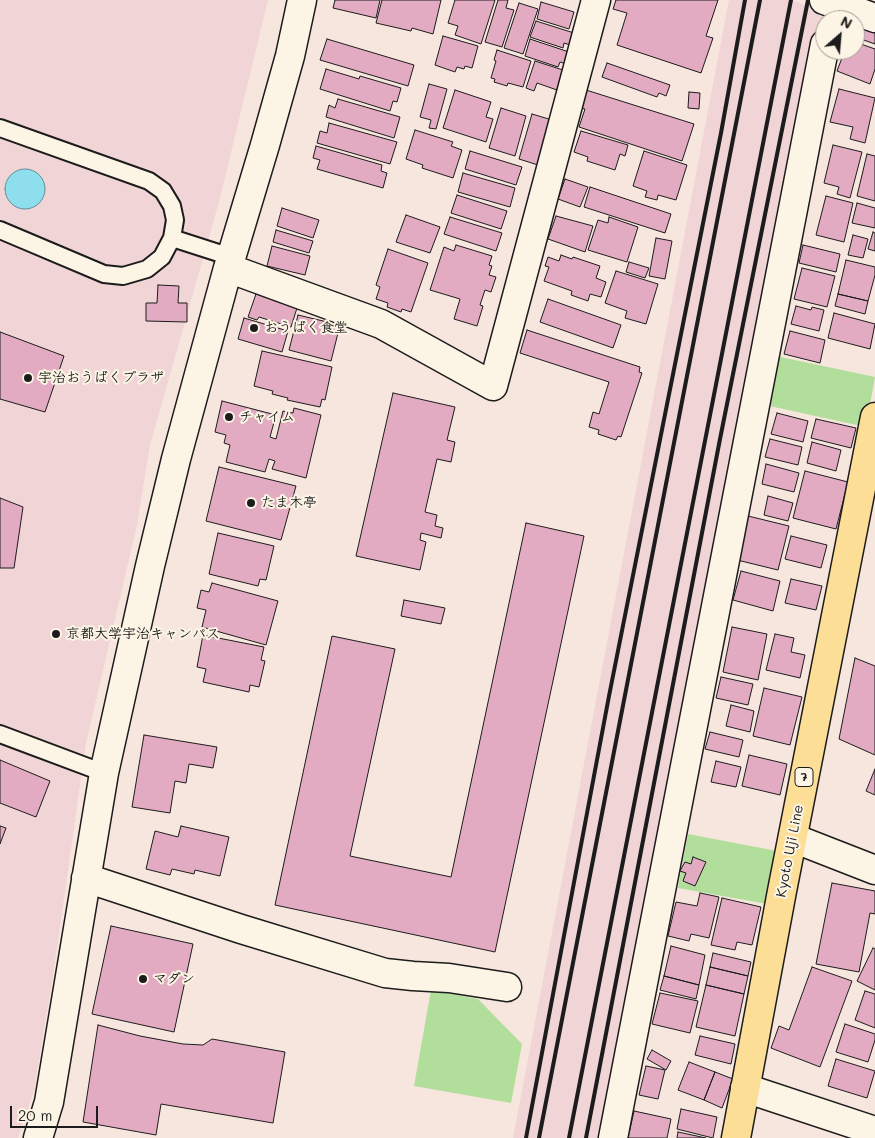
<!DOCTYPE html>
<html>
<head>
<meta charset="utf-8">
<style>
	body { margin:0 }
	#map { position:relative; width:875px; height:1138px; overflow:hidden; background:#f7e6de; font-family:Mali,sans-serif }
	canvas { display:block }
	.north { position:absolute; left:815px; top:10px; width:50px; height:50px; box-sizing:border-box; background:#fcf5e5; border:1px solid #a29e95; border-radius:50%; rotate:27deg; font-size:14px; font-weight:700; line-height:20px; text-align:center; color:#1c1c1c }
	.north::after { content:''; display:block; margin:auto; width:18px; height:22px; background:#1c1c1c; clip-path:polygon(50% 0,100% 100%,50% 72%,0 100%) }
	.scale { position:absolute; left:10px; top:1106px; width:88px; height:22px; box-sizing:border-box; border:2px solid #1c1c1c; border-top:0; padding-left:6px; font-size:15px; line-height:18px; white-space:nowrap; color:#1c1c1c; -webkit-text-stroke:4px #fcf5e5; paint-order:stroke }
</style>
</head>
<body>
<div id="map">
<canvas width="875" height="1138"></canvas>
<div class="north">N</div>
<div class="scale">20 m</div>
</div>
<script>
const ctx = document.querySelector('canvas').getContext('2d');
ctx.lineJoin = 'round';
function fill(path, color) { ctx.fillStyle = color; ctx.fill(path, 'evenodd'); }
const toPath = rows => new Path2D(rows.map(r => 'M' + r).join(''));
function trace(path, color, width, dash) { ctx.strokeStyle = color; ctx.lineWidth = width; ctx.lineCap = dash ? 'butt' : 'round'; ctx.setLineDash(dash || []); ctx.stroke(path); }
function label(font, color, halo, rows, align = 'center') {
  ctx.font = font + ' Mali,"Klee One",sans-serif'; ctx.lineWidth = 4; ctx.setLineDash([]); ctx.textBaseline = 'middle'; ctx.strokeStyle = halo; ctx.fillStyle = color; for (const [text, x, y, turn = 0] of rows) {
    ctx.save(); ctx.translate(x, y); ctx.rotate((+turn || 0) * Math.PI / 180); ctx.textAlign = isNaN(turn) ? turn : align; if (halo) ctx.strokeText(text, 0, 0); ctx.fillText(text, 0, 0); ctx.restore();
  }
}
fill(toPath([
	[0,0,268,0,219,202,150,445,137,525,86,743,53,976,34,1091,18,1138,0,1138],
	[729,0,790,0,818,9,824,17,668,809,599,1138,513,1138]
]), '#f1d4d6');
fill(toPath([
	[776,356,875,377,866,427,765,405],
	[688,834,777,851,767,904,678,888],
	[431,990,478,999,522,1044,511,1103,414,1086]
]), '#b2de9b');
const water = toPath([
	'5 189a20 20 0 1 1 40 0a20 20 0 1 1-40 0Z'
]);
fill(water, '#8fdeed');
trace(water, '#619099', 1);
const building = toPath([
	[335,0,380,0,376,18,333,8,335,0],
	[382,0,441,0,433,34,412,28,411,31,376,23,382,0],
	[455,0,495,0,481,44,455,35,458,26,448,23,455,0],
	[498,0,508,0,506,8,514,10,502,47,485,42,498,0],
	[616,0,718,0,706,36,713,38,701,73,617,45,627,13,613,9,616,0],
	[541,2,574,12,569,29,537,19,541,2],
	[519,3,538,9,523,54,504,48,519,3],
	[536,21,574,33,570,45,564,43,563,48,530,37,536,21],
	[860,25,875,30,875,44,855,37,860,25],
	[443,36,478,46,472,68,465,66,464,69,457,67,455,72,435,65,443,36],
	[327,39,414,65,408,86,320,60,327,39],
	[530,39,569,52,566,64,560,62,558,67,525,56,530,39],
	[855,42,875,49,875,69,870,84,837,71,845,50,855,50,855,42],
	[497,50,531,61,523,87,508,83,507,86,494,82,495,79,491,78,496,61,494,60,497,50],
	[535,61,563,70,557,90,537,83,534,91,526,88,535,61],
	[607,63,670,85,666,96,659,93,657,97,602,77,607,63],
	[326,69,359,79,360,76,401,88,397,102,393,101,390,111,320,89,326,69],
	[429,84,447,89,436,129,429,128,431,120,420,117,429,84],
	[839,89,875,98,865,143,850,139,853,127,830,122,839,89],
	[455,90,491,102,486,117,493,119,486,142,443,128,455,90],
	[586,90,694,124,682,161,579,127,585,109,580,108,586,90],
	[689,92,700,93,699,109,688,108,689,92],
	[338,99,400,117,394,138,326,117,329,105,335,108,338,99],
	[501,108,526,116,515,156,489,148,501,108],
	[532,114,552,120,538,165,519,159,532,114],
	[329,123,397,142,390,164,317,143,320,131,327,133,329,123],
	[415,130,453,142,451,146,462,150,453,178,422,168,423,165,406,159,415,130],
	[581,131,628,145,625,156,620,154,615,170,587,161,588,157,574,152,581,131],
	[833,145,862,152,850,198,837,194,839,187,824,183,833,145],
	[316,146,382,165,381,171,387,173,383,188,317,169,320,160,313,158,316,146],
	[470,151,522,167,516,185,465,169,470,151],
	[644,151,687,165,676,200,658,195,657,200,645,197,647,191,633,186,644,151],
	[867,154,875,156,875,201,857,196,867,154],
	[463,173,515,188,510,207,458,192,463,173],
	[565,179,588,187,580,207,558,199,565,179],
	[590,187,671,214,665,233,584,207,590,187],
	[457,195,507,211,501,229,451,213,457,195],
	[826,196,853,203,844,242,816,235,826,196],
	[857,203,875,208,875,228,852,223,857,203],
	[282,208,319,220,313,238,277,226,282,208],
	[406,215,440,227,430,253,396,242,406,215],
	[556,216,593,226,585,252,548,239,556,216],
	[450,217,502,233,496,251,444,234,450,217],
	[609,217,638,227,627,262,588,250,598,220,608,223,609,217],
	[276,230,313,241,309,253,273,242,276,230],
	[873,232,875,233,875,251,868,249,873,232],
	[853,235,868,239,863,258,848,255,853,235],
	[656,238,672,241,665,279,649,276,656,238],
	[456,245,492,256,489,265,492,266,489,275,496,277,491,292,485,290,480,305,483,306,477,326,454,319,460,299,430,290,444,247,454,251,456,245],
	[803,245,840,254,836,272,799,263,803,245],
	[272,246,310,256,305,275,267,266,272,246],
	[388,249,428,263,411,312,402,309,401,312,387,307,388,303,376,299,380,287,376,285,388,249],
	[561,255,572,259,573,257,600,266,596,278,606,282,601,297,590,294,588,301,571,295,572,291,544,281,549,267,545,266,548,257,559,261,561,255],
	[846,260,875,267,875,275,868,301,838,294,846,260],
	[629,262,649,268,645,278,626,272,629,262],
	[802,268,835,276,827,307,794,299,802,268],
	[616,271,658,284,646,324,625,318,627,311,605,303,616,271],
	[158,285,179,286,178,303,187,303,187,322,146,321,146,303,157,303,158,285],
	[256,294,297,308,291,327,259,317,257,320,248,317,256,294],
	[838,294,868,301,865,314,835,306,838,294],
	[548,299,621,325,613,348,540,322,548,299],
	[796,306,811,310,812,307,824,310,819,331,791,324,796,306],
	[834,313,875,324,870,349,828,338,834,313],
	[298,315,340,325,331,361,289,350,298,315],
	[244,318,288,331,282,352,238,339,244,318],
	[527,330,640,367,639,372,642,373,621,437,618,436,616,440,598,434,599,430,589,427,593,412,599,414,609,382,520,353,527,330],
	[790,331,825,340,820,363,784,354,790,331],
	[0,332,64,356,45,412,0,399,0,332],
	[262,351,332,367,325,400,322,399,320,407,287,400,288,398,272,394,273,391,254,386,262,351],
	[393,393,455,407,447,440,455,442,451,462,437,459,425,512,437,515,435,526,443,528,441,538,421,533,420,540,426,542,420,570,356,556,393,393],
	[222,401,276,415,270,437,276,439,283,411,293,413,294,408,321,415,306,478,272,469,275,461,269,459,265,472,226,462,230,445,224,443,226,435,215,432,222,401],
	[777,413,808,421,803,442,771,434,777,413],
	[816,419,856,428,851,448,811,438,816,419],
	[770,439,802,447,798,465,765,457,770,439],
	[812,442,841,450,836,471,807,463,812,442],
	[766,464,799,473,794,492,762,484,766,464],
	[219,467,296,486,281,540,206,521,219,467],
	[805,471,848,482,836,529,793,518,805,471],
	[768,496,793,503,788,521,764,515,768,496],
	[0,498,23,507,14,568,0,568,0,498],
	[748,516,789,526,778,570,737,560,748,516],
	[526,523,584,536,495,952,275,905,332,636,395,649,350,856,451,877,526,523],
	[218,533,274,546,266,580,260,579,258,586,209,574,218,533],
	[791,536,827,545,821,568,785,559,791,536],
	[741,571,780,581,773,611,733,600,741,571],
	[791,579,822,586,816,610,785,603,791,579],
	[212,583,278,601,266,645,202,627,206,610,197,608,201,590,209,592,212,583],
	[404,600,445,608,441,624,401,616,404,600],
	[732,627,767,634,758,680,723,672,732,627],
	[775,634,794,638,791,652,805,655,800,678,766,670,775,634],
	[203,635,264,647,261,660,265,661,259,687,250,685,249,692,203,682,206,669,197,667,203,635],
	[855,658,875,666,875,755,839,739,855,658],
	[721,677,753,684,748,705,716,698,721,677],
	[764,688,802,697,790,745,753,736,764,688],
	[731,705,754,711,750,732,726,726,731,705],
	[710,732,743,740,739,757,705,749,710,732],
	[144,735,217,747,213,768,189,764,186,783,175,781,170,813,132,807,144,735],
	[749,755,787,764,780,795,742,786,749,755],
	[0,760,50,781,36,817,0,803,0,760],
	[716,761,741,767,736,787,711,782,716,761],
	[875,769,875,795,866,791,875,769],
	[0,826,6,828,0,844,0,826],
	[181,826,229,837,220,876,195,870,194,874,172,869,170,875,146,869,155,831,178,837,181,826],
	[693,857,706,862,695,886,683,881,686,873,680,871,685,862,691,864,693,857],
	[832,883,875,891,875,914,870,913,859,972,816,964,832,883],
	[700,893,719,897,709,938,691,934,689,941,668,936,676,902,697,906,700,893],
	[722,898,761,907,752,945,737,942,735,950,711,945,722,898],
	[111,926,193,944,174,1032,92,1014,111,926],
	[671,946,705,955,699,985,664,976,671,946],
	[873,948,875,949,875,990,857,981,873,948],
	[713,953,751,962,748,976,710,967,713,953],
	[710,967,748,976,744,994,706,985,710,967],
	[812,967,852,981,820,1067,771,1048,779,1026,789,1030,812,967],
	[664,976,699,985,696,999,660,990,664,976],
	[706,985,744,994,735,1036,696,1027,706,985],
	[865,991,875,994,875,1028,855,1020,865,991],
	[660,993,698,1001,690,1033,652,1024,660,993],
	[845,1024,875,1034,875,1040,868,1062,836,1052,845,1024],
	[98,1025,140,1036,183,1044,203,1045,212,1039,285,1052,273,1123,161,1104,156,1135,83,1122,98,1025],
	[700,1036,735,1044,731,1064,695,1055,700,1036],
	[652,1050,671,1061,666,1070,647,1059,652,1050],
	[836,1059,875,1071,867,1098,828,1086,836,1059],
	[689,1062,715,1072,704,1100,678,1090,689,1062],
	[646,1066,665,1070,658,1099,639,1095,646,1066],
	[715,1072,733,1079,722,1108,704,1100,715,1072],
	[681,1109,717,1117,713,1138,677,1129,681,1109],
	[634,1111,671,1119,667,1138,628,1138,634,1111],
	[678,1132,706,1138,677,1138,678,1132]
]);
fill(building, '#e2abc2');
trace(building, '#1c1c1c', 1);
const lane = toPath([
	[0,128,149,181,163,191,172,206,175,220,172,238,162,257,147,269,123,276,104,274,0,230],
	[172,238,231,257],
	[0,734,104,773]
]);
const street = toPath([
	[824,0,875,18],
	[228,268,381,324,493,386,596,0],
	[793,838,875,870],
	[86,878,241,929,385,973,413,976,449,978,507,987],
	[745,1088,875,1131],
	[38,1138,49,1102,104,773,150,566,176,459,228,268,265,145,290,56,302,0],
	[613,1138,825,44]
]);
const primary = toPath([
	[736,1138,782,891,875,417]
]);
trace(lane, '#1c1c1c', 20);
trace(street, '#1c1c1c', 31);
trace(primary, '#1c1c1c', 31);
trace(lane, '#fcf5e5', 16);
trace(street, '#fcf5e5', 28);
trace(primary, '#fdde96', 28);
trace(toPath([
	[526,1138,609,696,721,133,745,0],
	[539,1138,760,0],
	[569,1138,791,0],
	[586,1138,720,439,808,0]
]), '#1c1c1c', 4);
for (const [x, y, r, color] of [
	[254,328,5,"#1c1c1c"],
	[28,378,5,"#1c1c1c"],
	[229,417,5,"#1c1c1c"],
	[251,503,5,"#1c1c1c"],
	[56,634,5,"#1c1c1c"],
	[143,979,5,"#1c1c1c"]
]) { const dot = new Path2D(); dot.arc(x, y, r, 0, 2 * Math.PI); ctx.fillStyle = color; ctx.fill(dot); trace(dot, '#fcf5e5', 2); }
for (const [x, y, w] of [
	[804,777,18]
]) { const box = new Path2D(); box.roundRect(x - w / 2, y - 9.5, w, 19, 4); ctx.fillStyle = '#fcf5e5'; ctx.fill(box); trace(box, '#1c1c1c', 1); }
label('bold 12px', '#1c1c1c', null, [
	["7",804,777]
]);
label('bold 14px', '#1c1c1c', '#fcf5e5', [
	["おうばく食堂",264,328],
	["宇治おうばくプラザ",38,378],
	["チャイム",239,417],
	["たま木亭",261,503],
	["京都大学宇治キャンパス",66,634],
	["マダン",153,979]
], 'left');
label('14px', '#1c1c1c', '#fcf5e5', [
	["Kyoto Uji Line",790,851,-79]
]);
</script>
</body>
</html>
